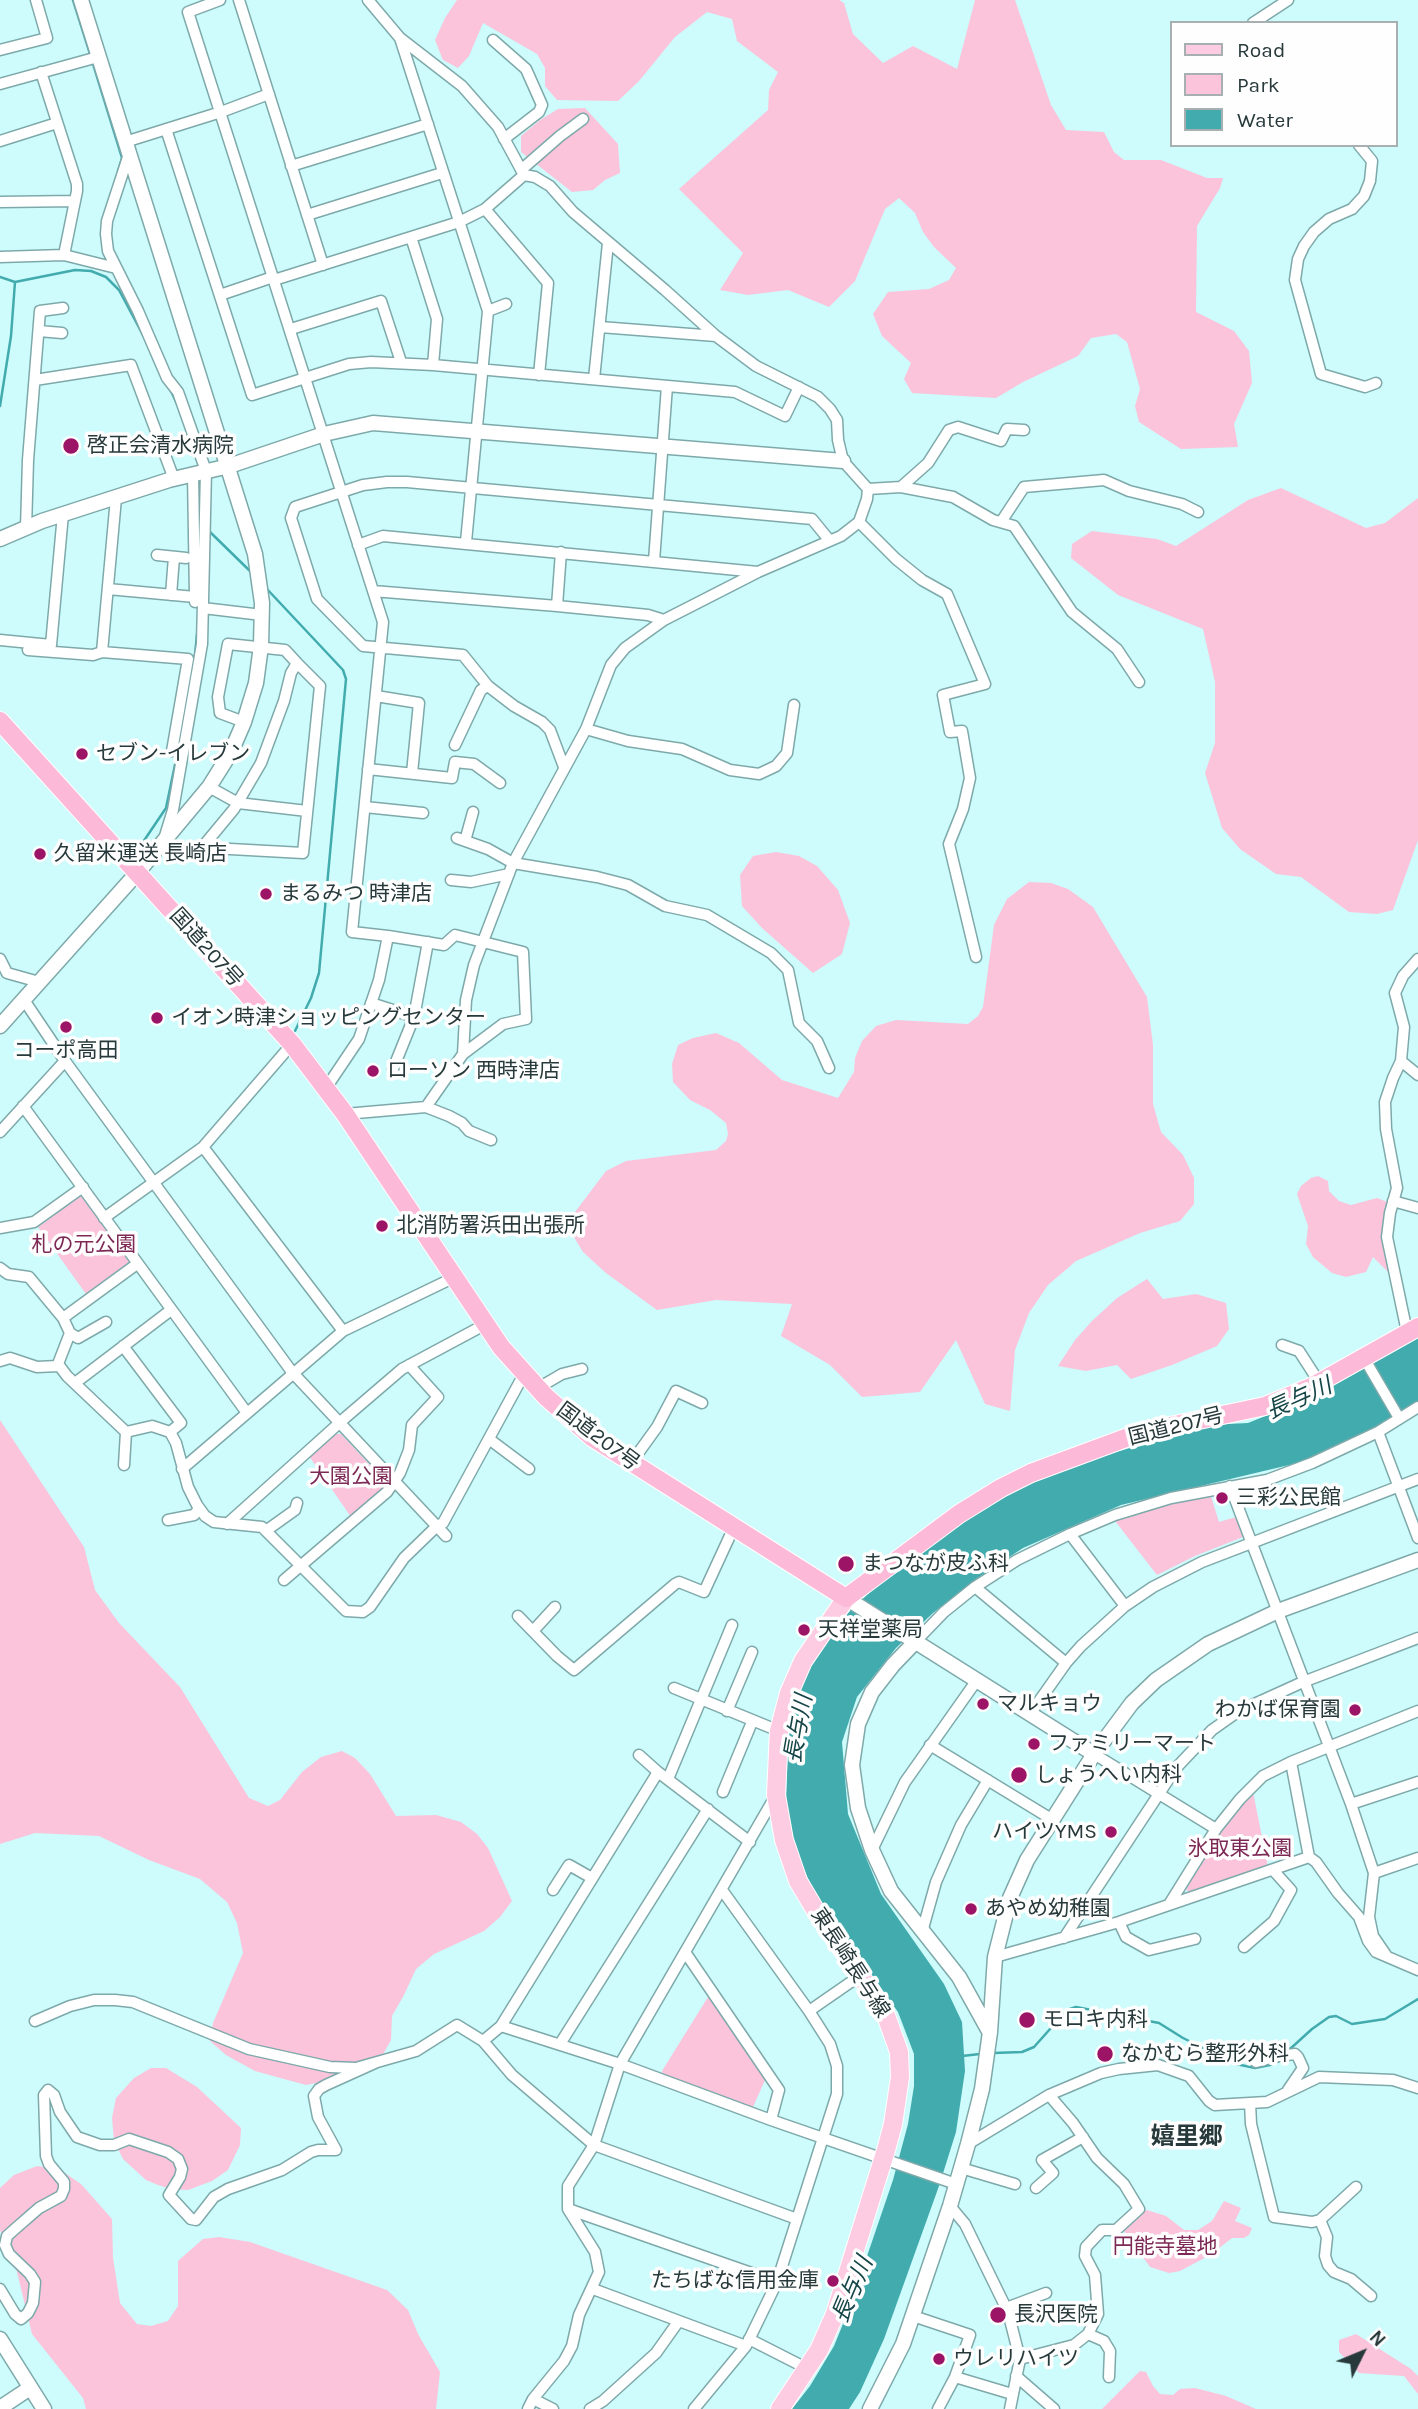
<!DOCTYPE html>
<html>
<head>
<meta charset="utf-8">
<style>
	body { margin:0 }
	#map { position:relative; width:1418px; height:2409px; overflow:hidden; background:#cefbfc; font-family:Karla,sans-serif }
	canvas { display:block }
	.legend { position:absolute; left:1170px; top:21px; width:228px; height:126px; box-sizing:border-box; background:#fefefe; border:2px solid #a8afb0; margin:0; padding:9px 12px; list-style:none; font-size:21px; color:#27393a }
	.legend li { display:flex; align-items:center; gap:14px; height:35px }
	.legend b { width:35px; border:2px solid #a8afb0 }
	.north { position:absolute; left:1327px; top:2318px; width:70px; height:70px; -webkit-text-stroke:5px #fefefe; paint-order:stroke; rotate:47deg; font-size:19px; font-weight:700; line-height:28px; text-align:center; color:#27393a }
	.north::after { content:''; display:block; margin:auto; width:24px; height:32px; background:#27393a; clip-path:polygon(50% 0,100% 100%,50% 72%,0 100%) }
</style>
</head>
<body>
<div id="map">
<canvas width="1418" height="2409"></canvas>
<ul class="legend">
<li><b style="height:9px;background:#fdcbe2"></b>Road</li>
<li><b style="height:19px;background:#fbc4db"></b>Park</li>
<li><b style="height:19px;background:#42abae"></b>Water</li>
</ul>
<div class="north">N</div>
</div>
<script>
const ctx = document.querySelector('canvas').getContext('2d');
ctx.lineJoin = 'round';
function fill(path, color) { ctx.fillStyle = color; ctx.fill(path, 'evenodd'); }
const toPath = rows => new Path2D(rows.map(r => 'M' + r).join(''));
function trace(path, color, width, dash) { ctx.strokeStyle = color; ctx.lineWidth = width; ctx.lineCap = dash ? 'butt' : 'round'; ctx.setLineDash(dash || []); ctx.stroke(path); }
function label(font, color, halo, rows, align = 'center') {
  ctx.font = font + ' Karla,"Noto Sans JP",sans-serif'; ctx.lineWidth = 7; ctx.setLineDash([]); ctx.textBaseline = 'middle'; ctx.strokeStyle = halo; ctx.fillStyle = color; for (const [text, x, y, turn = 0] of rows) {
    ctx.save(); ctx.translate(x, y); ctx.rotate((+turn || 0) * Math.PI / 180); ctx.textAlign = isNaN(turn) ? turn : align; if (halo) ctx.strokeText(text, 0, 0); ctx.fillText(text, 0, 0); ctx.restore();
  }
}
fill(toPath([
	[457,0,839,0,844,3,853,34,883,63,913,46,957,69,975,0,1015,0,1051,105,1066,130,1104,132,1114,152,1124,160,1161,160,1207,178,1223,178,1220,188,1197,226,1196,312,1234,331,1249,351,1252,383,1234,424,1238,447,1181,449,1139,422,1135,406,1140,389,1127,342,1116,334,1091,338,1078,356,1023,382,996,398,912,393,904,379,911,363,882,336,873,314,888,292,929,289,949,280,956,268,934,247,923,232,915,213,899,198,885,209,855,281,829,307,788,290,748,295,720,290,743,253,679,189,768,110,769,90,778,72,737,41,732,19,707,12,675,37,639,81,618,101,557,100,545,86,545,68,537,54,483,23,469,56,458,68,443,60,435,40,445,18],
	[585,108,618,144,620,173,605,180,593,190,572,192,521,152,521,136,540,120,558,109],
	[1281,488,1366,528,1385,523,1418,498,1418,840,1393,910,1377,914,1349,912,1301,877,1276,874,1240,849,1222,828,1205,773,1215,743,1215,682,1203,629,1118,595,1071,558,1072,544,1092,531,1157,539,1176,546,1248,500],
	[776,852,799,856,817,866,838,890,850,923,842,954,813,973,762,928,742,906,740,875,753,856],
	[1029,882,1051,883,1068,889,1093,907,1147,997,1153,1045,1153,1104,1161,1132,1183,1155,1194,1178,1194,1204,1180,1221,1140,1233,1076,1261,1048,1285,1029,1313,1015,1350,1010,1411,985,1404,956,1340,920,1392,862,1397,830,1365,781,1336,792,1304,716,1300,657,1310,606,1273,583,1252,571,1232,575,1212,606,1171,626,1161,716,1150,726,1141,728,1134,726,1123,710,1110,690,1100,673,1082,672,1064,678,1045,693,1038,716,1033,739,1043,782,1080,838,1098,854,1072,855,1058,862,1041,876,1026,896,1020,968,1024,978,1016,983,1007,994,925,1007,899],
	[1318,1176,1328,1181,1329,1191,1339,1201,1351,1205,1377,1198,1390,1203,1390,1274,1373,1257,1366,1272,1346,1277,1332,1273,1313,1257,1306,1244,1308,1226,1297,1194,1301,1186,1311,1178],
	[81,1196,129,1262,86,1294,38,1227],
	[1147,1279,1163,1299,1196,1294,1226,1303,1229,1329,1217,1346,1172,1365,1131,1379,1117,1365,1086,1371,1058,1366,1075,1340,1092,1321,1117,1298],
	[0,1420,84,1547,95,1590,119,1623,180,1687,249,1798,268,1806,280,1800,302,1772,321,1757,342,1751,355,1758,370,1774,396,1816,436,1815,461,1822,477,1834,488,1848,512,1901,500,1917,484,1931,434,1954,416,1969,404,1995,392,2016,391,2040,380,2060,352,2076,306,2085,255,2071,226,2055,210,2041,213,2023,243,1953,237,1923,227,1902,200,1879,149,1860,99,1836,35,1833,0,1844],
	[335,1434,341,1434,383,1479,384,1488,351,1517,309,1456],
	[1210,1493,1219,1522,1236,1517,1243,1537,1195,1556,1157,1575,1115,1521,1166,1504],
	[1253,1792,1268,1867,1190,1893,1185,1888,1219,1835],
	[711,1996,766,2078,753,2107,663,2075,662,2071,708,1997],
	[151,2068,166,2068,197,2087,241,2128,240,2145,228,2170,212,2181,188,2190,171,2189,158,2185,146,2180,123,2159,114,2141,112,2118,116,2098,134,2078],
	[37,2166,59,2169,81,2184,112,2219,113,2258,120,2303,137,2324,151,2326,168,2321,178,2306,178,2261,203,2239,219,2237,250,2242,387,2290,408,2310,418,2334,440,2372,436,2409,86,2409,83,2398,32,2334,16,2268,0,2230,0,2188,14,2175],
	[1224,2201,1241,2208,1235,2221,1252,2228,1249,2235,1244,2238,1232,2238,1210,2255,1180,2271,1169,2273,1150,2267,1122,2228,1140,2212,1147,2210,1166,2216,1184,2230,1198,2230,1212,2221],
	[1356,2334,1411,2369,1418,2376,1418,2394,1404,2376,1359,2373,1339,2352,1339,2340],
	[1140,2371,1146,2372,1153,2386,1160,2394,1173,2395,1180,2389,1195,2388,1226,2396,1256,2409,1102,2409]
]), '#fbc4db');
fill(toPath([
	[1418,1338,1418,1402,1373,1430,1324,1454,1289,1465,1121,1505,1023,1548,976,1579,933,1613,896,1648,857,1697,842,1742,848,1814,881,1894,944,1984,962,2022,965,2071,956,2132,939,2186,884,2339,860,2392,849,2409,792,2409,810,2386,834,2346,849,2309,893,2180,908,2124,914,2086,914,2054,898,2012,820,1905,796,1852,786,1801,788,1741,797,1698,819,1648,846,1615,870,1592,952,1529,1020,1488,1086,1461,1207,1425,1248,1423,1293,1405]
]), '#42abae');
trace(toPath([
	[73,0,91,57],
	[93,64,122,158,118,171],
	[0,277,15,282,75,270,91,271,106,277,119,290,143,335],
	[171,391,177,404],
	[0,406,11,336,15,282],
	[199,494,199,537],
	[209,531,252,573],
	[266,588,343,670,346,679,319,973,311,998,295,1031],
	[195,655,197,634],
	[178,748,185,714],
	[135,854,166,808,177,755],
	[1290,2049,1312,2029,1329,2017,1336,2016,1352,2024,1385,2019,1418,1999],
	[993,2053,1022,2052,1034,2047,1067,2010,1076,2007,1159,2023,1183,2038,1236,2064,1255,2068,1270,2065,1281,2060],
	[962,2056,980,2054]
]), '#42abae', 2.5);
const minor = toPath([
	[220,0,188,12,383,622,352,932,388,936,379,980,359,1039,326,1088],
	[239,0,323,265],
	[1253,23,1288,0],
	[400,38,488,311,466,542],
	[493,40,526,69,542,105,539,112,504,139],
	[0,50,47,38,36,0],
	[0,84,98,57],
	[166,129,252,395,349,364,371,362,433,365,735,392,785,416,799,387],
	[0,141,57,123],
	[125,142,221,112,269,94],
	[1359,145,1372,161,1370,181,1364,196,1352,209,1329,219,1314,232,1304,246,1298,259,1295,280,1321,374,1365,387,1376,383],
	[129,154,107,221,106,234,108,251,138,311,167,378,178,392,206,471,202,644,173,810,165,836],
	[291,166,428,124],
	[521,170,560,136,583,119],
	[0,202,75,201],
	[485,209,548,283,539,375],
	[307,215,442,173],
	[411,237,437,319,433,365],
	[64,255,116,268],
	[0,257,64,255,77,191,77,184,41,72],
	[274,280,459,222,485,209,524,175],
	[220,295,273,277],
	[488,311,506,304],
	[600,327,716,336],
	[291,329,381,301,401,362],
	[39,331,62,333],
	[594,379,608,243],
	[35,380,131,365,174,479],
	[193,474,195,597],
	[901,487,928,463,949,430,958,427,1001,441,1007,429,1024,430],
	[868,489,901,487,953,497,993,520,1014,526,1072,612,1117,649,1139,682],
	[116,498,102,652,188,659,172,751,182,751],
	[859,522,896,559,922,580,947,594,985,684,943,695,950,732,962,731,970,778,963,809,949,844,976,957],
	[1001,522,1024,487,1104,480,1129,491,1182,504,1198,512],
	[26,529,28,460,40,311,63,308],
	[358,545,383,536,758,572],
	[157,555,186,558],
	[654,561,667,386],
	[108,589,195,597,195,602],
	[373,591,557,606,648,615,664,620],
	[171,595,174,557],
	[557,606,561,552],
	[203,608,262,615],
	[0,640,51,645,63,514],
	[28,650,93,655,102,652],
	[376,696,419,703,412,773],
	[244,722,220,713,218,697,228,644,285,650,297,663,291,673,284,701,261,763,234,809,205,844,212,848,303,853,320,686,297,663],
	[586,729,628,741,682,749,730,770,759,774,776,766,787,753,794,705],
	[455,745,481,690,488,686],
	[564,767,550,730,542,722,514,706,488,686,463,655,363,646,317,599,291,518,295,507,363,485,387,482,407,482,812,519,830,541],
	[368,769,452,778,455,762,474,764,500,783],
	[209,787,238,803,307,811],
	[365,807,423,813],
	[457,838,488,849,513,863,597,877,628,885,665,906,707,915,771,953,788,970,799,1023,817,1041,829,1068],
	[465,841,473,812],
	[451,880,471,882,509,874],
	[388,936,444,945,455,935,523,952,526,1019,503,1024,463,1054],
	[0,959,7,973,39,982],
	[24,1000,65,1061,292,1372,446,1536],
	[371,1003,414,1017,428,942],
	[1401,1061,1418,1075],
	[393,1069,414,1017],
	[23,1106,247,1413],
	[426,1107,449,1116,462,1123,469,1131,491,1140],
	[345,1114,426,1107,463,1054,466,1000,474,965,513,863,586,729,611,665,625,648,664,620,758,572,841,536,859,522,867,499,868,489,843,461,838,440,837,420,830,409,818,397,756,366,716,336,665,290,573,212,550,186,535,177,524,175,498,127,462,86,400,38,368,0],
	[0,1132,65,1061],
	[203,1147,343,1331],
	[1393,1201,1418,1208],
	[104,1218,203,1147,292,1044],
	[0,1228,34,1222,83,1187],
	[0,1268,8,1274,29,1277,63,1318,70,1333,58,1364,67,1376,126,1432,152,1426,170,1432,176,1443,188,1487,197,1505,205,1516,214,1522,262,1527,346,1611,363,1612,370,1607,404,1558,437,1526,443,1523,524,1374],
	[63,1318,137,1264],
	[1407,1332,1387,1237,1390,1213,1397,1188,1386,1129,1385,1102,1393,1078,1401,1061,1404,1027,1395,993,1403,976,1418,959],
	[70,1333,78,1338,106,1322],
	[1282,1345,1299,1351,1319,1382],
	[123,1346,181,1423,170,1432],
	[1364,1358,1399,1418],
	[0,1361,10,1358,37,1367,58,1366],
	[75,1383,171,1310],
	[538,1388,562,1374,582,1369],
	[1378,1432,1418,1538],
	[489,1439,529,1469],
	[631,1463,657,1427,676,1391,702,1403],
	[124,1465,126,1432],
	[182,1469,343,1331,455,1277],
	[1230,1486,1351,1804,1374,1873,1369,1917,1373,1936,1386,1955],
	[168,1520,194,1515,199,1509],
	[227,1524,346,1417,402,1369,486,1324],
	[267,1530,295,1510,297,1503],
	[1070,1534,1125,1606],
	[284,1580,387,1492,400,1473,409,1450,412,1425,438,1397,409,1365],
	[975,1587,1066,1663],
	[518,1616,557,1656,574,1670,675,1584,679,1582,704,1592,734,1527],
	[533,1631,555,1607],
	[916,1641,944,1612,975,1587,1017,1560,1070,1534,1115,1515,1171,1498,1267,1480,1312,1463,1378,1432,1418,1407],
	[674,1688,779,1731],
	[727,1711,752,1652],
	[1030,1714,1066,1663,1081,1646,1125,1606,1153,1587,1202,1562,1418,1479],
	[930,1745,1053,1820],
	[1094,1754,1216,1829],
	[639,1755,658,1772],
	[1291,1762,1309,1857,1316,1862,1338,1893,1359,1917,1368,1941,1376,1952,1418,1970],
	[668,1779,732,1625],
	[723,1792,752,1722],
	[1351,1804,1418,1782],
	[872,1850,905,1782,977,1680],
	[1374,1873,1418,1858],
	[553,1890,569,1865,592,1878],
	[1170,1903,1216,1829,1240,1799,1263,1776,1291,1762,1418,1711],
	[1119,1922,1126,1937,1149,1950,1195,1939],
	[922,1932,936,1882,961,1825,988,1780],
	[1064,1938,1176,1768,1212,1730,1239,1711,1303,1682,1418,1638],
	[1244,1947,1274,1921,1291,1890,1273,1870],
	[685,1952,779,2090,771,2120],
	[995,1957,1119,1922,1309,1857],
	[809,2011,861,1975],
	[35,2021,70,2006,94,2000,115,2000,133,2002,249,2049,330,2067,356,2068,416,2051,457,2025,483,2041,512,2075,594,2145,797,2219],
	[501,2026,620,2064,771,2120,956,2184],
	[483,2041,501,2026,658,1772,750,1842],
	[560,2044,708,1809],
	[1256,2062,1278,2056,1295,2054,1298,2057,1303,2068,1288,2090],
	[1250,2103,1251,2124,1274,2217,1312,2222,1320,2220,1356,2187],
	[968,2144,1049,2095,1101,2073,1119,2069,1158,2065,1189,2076,1209,2101,1215,2105,1267,2102,1319,2077,1393,2080,1418,2088],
	[961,2168,1015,2184],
	[1036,2188,1053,2173,1042,2160,1083,2137],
	[950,2206,965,2224,1008,2312,1020,2359,1010,2409],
	[568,2209,777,2282],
	[1320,2220,1327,2237,1325,2256,1328,2265,1334,2272,1351,2279,1371,2296],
	[0,2289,15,2314,21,2319,28,2313,33,2303,35,2282,30,2274,9,2254,5,2245,7,2236,16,2228,39,2208,61,2196,64,2189,64,2182,49,2164,46,2156,44,2095,48,2090,54,2095,60,2112,77,2137,100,2145,114,2145,129,2139,168,2152,178,2159,182,2169,180,2177,169,2195,191,2219,196,2220,214,2197,228,2189,282,2170,311,2152,318,2150,336,2150,318,2117,314,2096,319,2089,326,2085,377,2062],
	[593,2289,746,2346],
	[1006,2308,1046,2293],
	[913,2316,970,2335,955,2377,938,2409],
	[1088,2334,1104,2341,1110,2351,1109,2377],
	[749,2339,808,2369],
	[1020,2359,1074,2345,1088,2334,1098,2314,1095,2275,1085,2256,1086,2247,1102,2230,1116,2230,1139,2209,1124,2184,1097,2158,1073,2123,1049,2095],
	[1016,2376,1054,2409],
	[955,2377,1012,2394],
	[533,2399,553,2409],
	[528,2409,533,2399,564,2361,572,2346,579,2315,599,2272,595,2252,568,2209,568,2186,594,2145,620,2064,776,1795],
	[590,2409,603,2401,656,2353,678,2322],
	[694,2409,746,2346,777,2282,837,2094,837,2066,830,2044,809,2011,722,1890]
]);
const tertiary = toPath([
	[0,539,42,521,169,480,229,466,324,434,373,423,843,461],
	[0,1026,138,872,209,787,231,752,244,722,256,683,261,646,262,603,255,554,81,0],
	[846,1598,1094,1754],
	[916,1641,893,1665,872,1692,858,1724,852,1765,858,1808,872,1850,891,1891,959,1977,989,2031],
	[0,2339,44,2409],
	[0,2408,30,2388],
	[870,2409,903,2344,950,2206,968,2144,982,2089,990,2032,995,1957,1010,1898,1027,1860,1094,1754,1132,1703,1156,1680,1208,1644,1278,1611,1418,1560]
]);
const primary = toPath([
	[780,2409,819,2350,835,2314,886,2150,893,2124,900,2077,899,2052,884,2010,817,1913,798,1881,784,1840,776,1795,779,1731,789,1693,803,1661,846,1598]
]);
const trunk = toPath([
	[0,721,292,1044,345,1114,501,1347,546,1397,593,1438,846,1598,959,1514,1001,1488,1031,1473,1142,1432,1265,1406,1311,1387,1418,1327]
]);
trace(minor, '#7ea9aa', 13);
trace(tertiary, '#7ea9aa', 17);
trace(primary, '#fff', 20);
trace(trunk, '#fff', 20);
trace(minor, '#fff', 10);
trace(tertiary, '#fff', 14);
trace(primary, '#fdcbe2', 18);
trace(trunk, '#fcbad8', 18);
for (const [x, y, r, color] of [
	[71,446,9,"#9c1465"],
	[82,754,7,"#9c1465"],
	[40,854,7,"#9c1465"],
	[266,894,7,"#9c1465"],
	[157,1018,7,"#9c1465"],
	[66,1027,7,"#9c1465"],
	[373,1071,7,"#9c1465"],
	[382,1226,7,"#9c1465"],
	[1222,1498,7,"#9c1465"],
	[846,1564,9,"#9c1465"],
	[804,1630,7,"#9c1465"],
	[983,1704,7,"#9c1465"],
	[1355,1710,7,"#9c1465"],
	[1034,1744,7,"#9c1465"],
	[1019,1775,9,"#9c1465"],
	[1111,1832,7,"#9c1465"],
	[971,1909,7,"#9c1465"],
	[1027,2020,9,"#9c1465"],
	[1105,2054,9,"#9c1465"],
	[833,2281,7,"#9c1465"],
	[998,2315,9,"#9c1465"],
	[939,2359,7,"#9c1465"]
]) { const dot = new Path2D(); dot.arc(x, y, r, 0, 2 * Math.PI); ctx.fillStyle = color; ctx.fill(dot); trace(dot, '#fefefe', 2.5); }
label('21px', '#27393a', '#fefefe', [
	["啓正会清水病院",87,446],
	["セブン-イレブン",96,754],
	["久留米運送 長崎店",54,854],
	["まるみつ 時津店",280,894],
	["イオン時津ショッピングセンター",171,1018],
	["コーポ高田",66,1051,"center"],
	["ローソン 西時津店",387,1071],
	["北消防署浜田出張所",396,1226],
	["三彩公民館",1236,1498],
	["まつなが皮ふ科",862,1564],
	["天祥堂薬局",818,1630],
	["マルキョウ",997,1704],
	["わかば保育園",1341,1710,"right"],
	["ファミリーマート",1048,1744],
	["しょうへい内科",1035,1775],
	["ハイツYMS",1097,1832,"right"],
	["あやめ幼稚園",985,1909],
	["モロキ内科",1043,2020],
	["なかむら整形外科",1121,2054],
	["たちばな信用金庫",819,2281,"right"],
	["長沢医院",1014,2315],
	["ウレリハイツ",953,2359]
], 'left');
label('21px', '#27393a', '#fefefe', [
	["国道207号",206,948,48],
	["国道207号",1176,1427,-14],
	["国道207号",598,1437,37],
	["東長崎長与線",850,1963,57]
]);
label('21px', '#7d2955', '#fefefe', [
	["札の元公園",84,1245],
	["大園公園",351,1477],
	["氷取東公園",1240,1849],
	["円能寺墓地",1165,2247]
]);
label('italic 23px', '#164547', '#fefefe', [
	["長与川",1299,1399,-24],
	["長与川",799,1729,-80],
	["長与川",853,2290,-67]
]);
label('bold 24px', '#27393a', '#fefefe', [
	["嬉里郷",1187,2137]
]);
</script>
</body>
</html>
